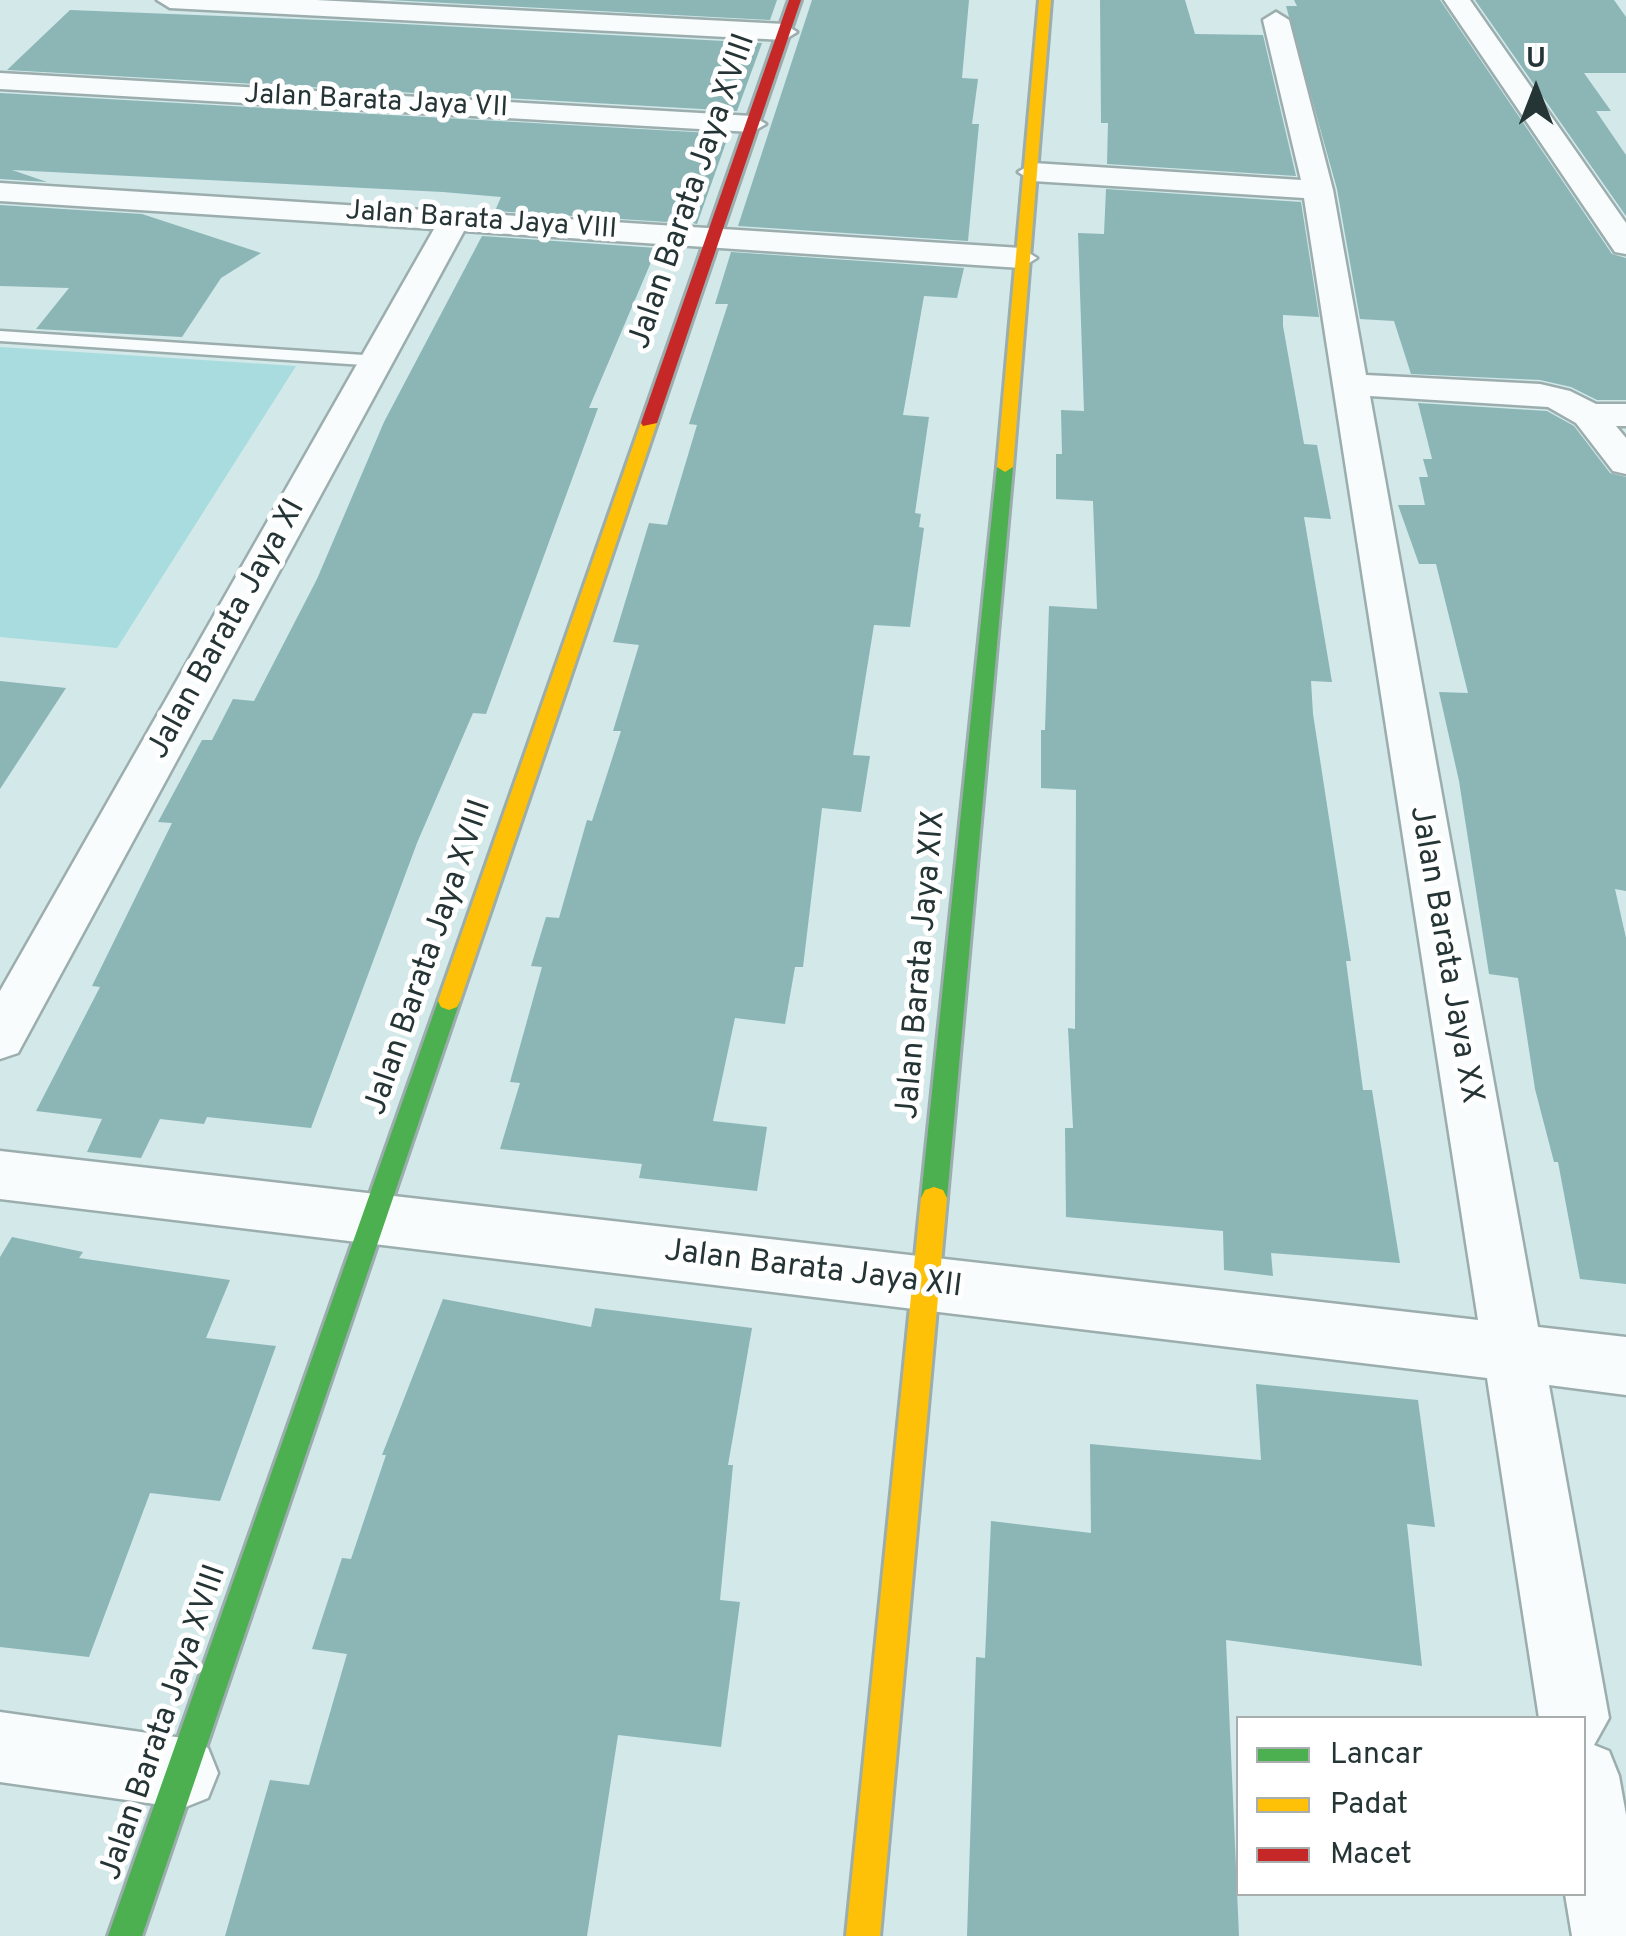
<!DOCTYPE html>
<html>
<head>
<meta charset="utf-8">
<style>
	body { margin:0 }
	#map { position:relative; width:1626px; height:1936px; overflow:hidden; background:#d2e8e9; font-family:Overpass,sans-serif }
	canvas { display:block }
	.legend { position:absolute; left:1236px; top:1716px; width:350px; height:180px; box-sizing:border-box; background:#fff; border:2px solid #a8aeae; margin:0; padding:12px 18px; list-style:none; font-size:30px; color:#253435 }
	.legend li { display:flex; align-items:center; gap:20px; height:50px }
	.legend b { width:50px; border:2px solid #a8aeae }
	.north { position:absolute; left:1486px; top:40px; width:100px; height:100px; -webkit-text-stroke:8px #fff; paint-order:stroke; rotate:0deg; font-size:28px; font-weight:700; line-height:40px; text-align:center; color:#253435 }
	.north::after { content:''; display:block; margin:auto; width:35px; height:45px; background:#253435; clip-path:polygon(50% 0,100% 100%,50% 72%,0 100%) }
</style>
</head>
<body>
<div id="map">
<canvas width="1626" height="1936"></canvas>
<ul class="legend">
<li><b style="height:12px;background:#4caf50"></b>Lancar</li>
<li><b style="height:12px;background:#ffc107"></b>Padat</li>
<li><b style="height:12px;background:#c62828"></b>Macet</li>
</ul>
<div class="north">U</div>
</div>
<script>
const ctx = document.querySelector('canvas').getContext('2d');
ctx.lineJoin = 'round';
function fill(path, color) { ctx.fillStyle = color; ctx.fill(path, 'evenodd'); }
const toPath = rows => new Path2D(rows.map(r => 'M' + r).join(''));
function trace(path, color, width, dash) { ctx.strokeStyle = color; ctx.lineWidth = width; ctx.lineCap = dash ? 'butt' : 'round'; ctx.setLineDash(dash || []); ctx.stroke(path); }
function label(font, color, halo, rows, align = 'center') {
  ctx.font = font + ' Overpass,sans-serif'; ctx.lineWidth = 10; ctx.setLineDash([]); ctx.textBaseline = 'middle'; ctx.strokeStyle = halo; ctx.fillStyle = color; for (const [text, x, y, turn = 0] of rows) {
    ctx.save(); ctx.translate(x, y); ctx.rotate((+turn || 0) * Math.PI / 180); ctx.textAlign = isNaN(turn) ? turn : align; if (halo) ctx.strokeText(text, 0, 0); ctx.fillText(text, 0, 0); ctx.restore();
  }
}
fill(toPath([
	[0,347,296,366,117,648,0,637]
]), '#a9dcde');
fill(toPath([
	[389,0,777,0,770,20],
	[812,0,969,0,962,78,978,79,972,124,979,124,968,241,738,226],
	[1100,0,1185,0,1195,34,1263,35,1296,176,1107,164,1108,123,1101,123],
	[1294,0,1440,0,1612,254,1626,258,1626,400,1597,400,1571,387,1540,380,1411,374,1394,321,1360,319,1337,189,1286,6,1297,6],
	[1475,0,1614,0,1626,17,1626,73,1584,73,1611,111,1596,111,1626,155,1626,216],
	[70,10,347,21,762,43,737,111,7,70],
	[0,93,729,134,697,224,669,217,667,222,495,211,501,197,443,192,12,170,47,182,0,179],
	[1106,189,1301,202,1319,317,1283,315,1283,326,1304,444,1317,445,1331,519,1304,517,1332,682,1311,681,1313,714,1351,961,1346,961,1363,1090,1372,1090,1400,1263,1271,1253,1273,1276,1224,1270,1223,1231,1066,1217,1065,1128,1073,1128,1068,1028,1075,1029,1076,790,1041,788,1041,730,1045,730,1049,606,1097,609,1093,501,1056,499,1056,454,1062,454,1061,410,1084,411,1078,233,1104,234],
	[0,205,142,214,261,253,221,278,182,337,36,329,69,288,0,286],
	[482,236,657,248,589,408,598,408,486,714,473,713,417,843,311,1128,207,1117,204,1124,160,1119,141,1158,87,1152,102,1119,36,1111,100,987,92,986,172,823,158,822,202,740,212,740,233,699,254,701,317,579,384,422],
	[731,252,964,268,957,298,924,296,903,415,929,417,915,513,921,514,919,527,924,528,910,627,874,625,853,755,870,756,861,812,822,808,803,967,795,967,785,1024,735,1018,713,1121,767,1127,757,1191,639,1178,642,1164,500,1149,520,1083,510,1082,542,967,531,966,546,917,559,918,587,820,592,821,621,731,613,731,639,645,613,642,649,523,667,525,697,425,689,424,728,304,715,304],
	[1418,403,1547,411,1574,426,1610,473,1626,477,1626,891,1615,889,1626,938,1626,1284,1580,1279,1558,1162,1554,1162,1535,1089,1518,978,1489,974,1459,781,1439,692,1468,693,1436,564,1419,564,1398,505,1425,505,1419,477,1428,477,1423,459,1432,459],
	[0,681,66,688,0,789],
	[12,1237,83,1252,79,1258,230,1280,206,1338,276,1346,220,1501,150,1493,89,1657,0,1647,0,1257],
	[443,1299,591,1327,595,1308,752,1328,728,1465,733,1465,720,1600,740,1602,721,1747,618,1735,587,1936,225,1936,270,1780,309,1785,347,1654,312,1649,342,1558,351,1559,386,1455,382,1455],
	[1256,1384,1418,1400,1435,1527,1407,1524,1422,1666,1226,1640,1239,1936,967,1936,976,1657,985,1658,991,1521,1091,1533,1090,1444,1261,1460]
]), '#8cb5b6');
const lane = toPath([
	[0,331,379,356,388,361,379,366,0,341,0,331]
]);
const street = toPath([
	[157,0,316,0,784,24,797,32,784,40,170,8,157,0],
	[1444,0,1470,0,1626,223,1626,254,1615,252,1444,0],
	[1276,12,1289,20,1333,190,1366,375,1540,384,1570,391,1596,404,1626,404,1626,426,1616,426,1626,438,1626,474,1613,471,1576,423,1548,407,1370,396,1538,1327,1626,1337,1626,1395,1549,1385,1609,1718,1594,1745,1609,1751,1619,1776,1626,1815,1626,1936,1572,1936,1565,1894,1584,1894,1584,1718,1539,1718,1487,1378,0,1199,0,1151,1478,1320,1304,198,1033,181,1018,172,1033,163,1301,180,1263,20,1276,12],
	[0,73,752,116,766,124,752,132,0,89,0,73],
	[0,183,1021,248,1037,258,1021,268,464,231,18,1053,0,1059,0,991,434,229,0,201,0,183],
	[0,1712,183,1738,208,1748,218,1773,208,1798,183,1808,0,1782,0,1712]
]);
const fast = toPath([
	[1005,462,1013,467,947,1198,943,1206,934,1209,925,1206,921,1198,997,467,1005,462],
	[449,992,457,995,460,1001,142,1936,108,1936,438,1001,441,995,449,992]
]);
const slow = toPath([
	[1039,0,1051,0,1013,467,1005,472,997,467,1039,0],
	[649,418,657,423,460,1001,457,1007,449,1010,441,1007,438,1001,641,423,649,418],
	[934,1187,943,1190,947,1198,880,1936,846,1936,921,1198,925,1190,934,1187]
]);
const jam = toPath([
	[789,0,801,0,657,423,643,426,641,423,789,0]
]);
trace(lane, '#9cadae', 5);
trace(street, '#9cadae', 5);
trace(fast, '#9cadae', 6);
trace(slow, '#9cadae', 6);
trace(jam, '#9cadae', 6);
fill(lane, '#f8fcfc');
fill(street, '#f8fcfc');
fill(fast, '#4caf50');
fill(slow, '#ffc107');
fill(jam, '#c62828');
label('28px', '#253435', '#fff', [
	["Jalan Barata Jaya VII",376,103,3],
	["Jalan Barata Jaya VIII",481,222,4]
]);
label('32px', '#253435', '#fff', [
	["Jalan Barata Jaya XVIII",694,192,-71],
	["Jalan Barata Jaya XI",228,630,-61],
	["Jalan Barata Jaya XX",1444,955,80],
	["Jalan Barata Jaya XVIII",430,958,-71],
	["Jalan Barata Jaya XIX",923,965,-85],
	["Jalan Barata Jaya XII",813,1271,7],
	["Jalan Barata Jaya XVIII",165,1723,-71]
]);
</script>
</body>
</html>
